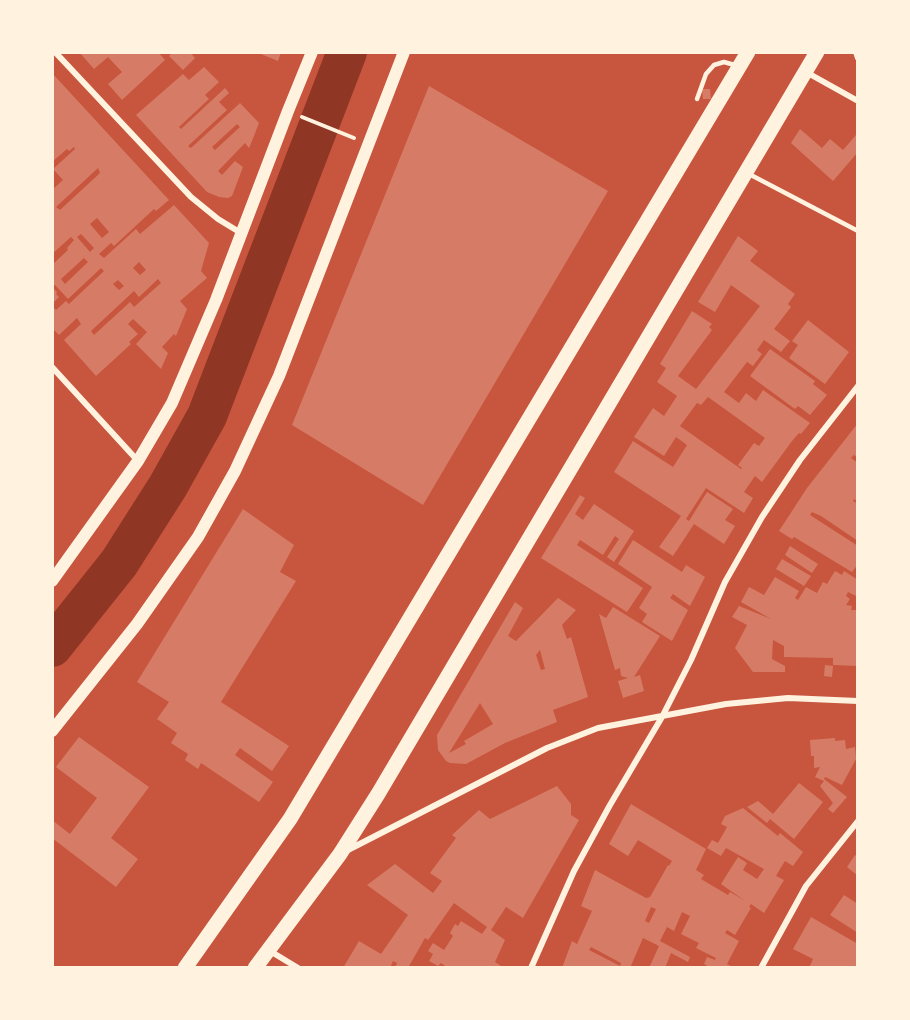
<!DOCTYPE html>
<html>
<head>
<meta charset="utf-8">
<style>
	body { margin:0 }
	#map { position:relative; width:910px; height:1020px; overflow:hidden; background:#c8553d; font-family:Roboto,sans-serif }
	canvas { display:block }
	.frame { position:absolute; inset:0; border:54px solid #fff3e0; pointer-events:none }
</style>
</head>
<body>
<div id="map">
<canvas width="910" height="1020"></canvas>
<div class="frame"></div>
</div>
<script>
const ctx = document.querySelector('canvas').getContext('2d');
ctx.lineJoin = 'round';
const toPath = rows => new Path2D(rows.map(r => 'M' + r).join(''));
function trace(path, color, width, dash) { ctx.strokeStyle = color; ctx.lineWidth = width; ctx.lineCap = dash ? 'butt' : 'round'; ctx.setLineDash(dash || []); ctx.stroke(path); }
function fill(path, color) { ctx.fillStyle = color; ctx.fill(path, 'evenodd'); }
trace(toPath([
	[52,647,119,563,168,486,207,416,347,52]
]), '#8f3625', 40);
fill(toPath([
	[79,52,158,52,165,60,122,100,108,84,122,72,108,57,94,69],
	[173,52,190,52,195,58,183,70,169,56],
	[256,52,281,52,278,61],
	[204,67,219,82,205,95,209,99,179,127,181,129,225,88,229,93,219,102,227,110,188,146,191,148,240,103,259,123,250,146,249,148,245,143,218,171,222,175,235,161,243,167,232,196,228,198,219,197,207,192,136,115,183,74,189,80],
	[237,124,240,127,215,150,212,147],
	[52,73,169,200,156,211,154,209,114,246,111,243,99,254,104,258,136,229,140,234,174,205,209,243,201,271,207,278,180,301,187,309,176,336,174,334,162,347,168,353,161,369,136,344,147,332,133,319,128,324,138,334,129,342,131,344,96,376,64,340,81,324,77,318,59,335,52,328,52,306,56,310,66,301,69,304,104,271,101,268,68,299,55,285,52,287,52,265,68,250,67,248,74,240,71,237,52,254,52,190,63,180,53,169,75,149,74,147,69,151,67,149,52,162],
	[98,168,100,173,60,210,56,207],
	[97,218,109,232,102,238,90,224],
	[81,234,94,248,90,252,77,237],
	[84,258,88,262,65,284,61,279],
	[139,262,146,270,140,275,133,268],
	[158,279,161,283,134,307,130,302,94,335,91,331,134,291,139,297],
	[118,280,124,286,119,290,113,284],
	[429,86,608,191,423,505,292,425],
	[702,89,710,89,711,99,703,99],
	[800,129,822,148,830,139,843,150,856,135,858,152,833,181,791,143],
	[738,236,758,251,750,261,795,294,788,304,791,307,774,329,790,341,781,352,764,340,757,350,762,354,753,366,747,362,724,392,739,403,746,393,756,401,763,390,810,423,801,434,799,433,792,441,762,482,755,476,744,492,753,498,744,513,706,488,686,519,689,521,707,492,733,509,725,520,735,526,724,544,694,524,673,556,659,547,681,516,614,472,633,441,673,467,687,445,676,437,664,456,634,437,653,408,664,416,677,396,657,382,666,368,660,364,692,311,712,324,709,327,712,330,678,376,696,389,760,306,731,285,715,312,698,302],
	[708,397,765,438,759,446,754,443,738,465,742,468,741,469,680,426,697,403,701,405],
	[52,287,57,292,56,294,59,297,52,304],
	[808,320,849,352,825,384,789,358,798,345,792,341],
	[770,349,815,381,813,384,827,395,810,415,798,406,795,409,750,376],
	[858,423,858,458,854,455,851,458,858,463,858,502,854,499,853,501,858,504,858,541,821,516,812,512,810,515,858,546,858,564,852,572,794,537,792,539,779,531,807,488],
	[580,495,585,498,575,514,583,520,594,504,634,531,614,562,607,557,619,539,615,536,603,555,580,540,577,545,643,588,627,612,541,558],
	[243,509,294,545,280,572,296,581,221,702,289,746,272,771,240,748,235,755,273,782,259,802,201,763,198,769,185,760,188,754,171,743,177,733,157,719,169,702,137,682],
	[633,540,682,572,686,565,705,577,690,606,673,594,670,598,688,610,672,641,642,622,647,614,639,608,652,587,618,564],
	[790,546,818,564,812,573,785,555],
	[782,559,811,576,804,586,776,569],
	[835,571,842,575,844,571,858,580,858,597,848,592,846,596,850,599,846,605,852,606,851,610,858,610,858,666,833,665,833,658,784,657,784,646,773,640,772,659,785,666,785,672,753,672,735,648,747,625,732,617,739,606,771,619,741,602,749,587,764,595,775,577,799,591,795,598,798,600,806,587,817,593,823,582,827,584],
	[558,598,576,610,562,625,567,639,571,637,588,697,553,710,557,722,505,743,466,764,450,763,446,761,438,750,437,735,515,602,523,608,508,636,516,641],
	[540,650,545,669,541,670,536,655],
	[480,703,493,724,464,741,466,744,449,753],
	[613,607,660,636,634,677,640,675,644,691,623,698,618,681,628,678,621,676,620,668,615,670,599,614,606,618],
	[825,665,833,666,832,677,824,676],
	[79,737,149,787,111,838,138,859,116,887,52,838,52,820,70,834,97,798,56,767],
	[835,738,835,741,845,740,846,749,855,747,856,759,842,785,825,777,824,779,847,797,833,813,828,809,833,803,820,786,824,781,815,777,820,767,814,768,814,756,811,756,810,740],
	[799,783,823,802,794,839,770,819,767,823,747,807,758,801,773,814],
	[557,786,571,804,571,815,579,820,523,918,506,907,491,930,505,940,495,962,504,968,448,968,441,963,438,966,429,961,433,954,428,951,433,943,444,950,453,936,450,933,455,924,458,926,461,921,482,934,487,927,454,903,428,940,425,938,408,968,395,968,397,963,393,961,390,968,343,968,359,941,381,954,408,915,367,885,395,864,433,893,442,881,430,873,456,838,452,835,479,810,490,819],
	[631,804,706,849,696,870,704,875,701,879,728,895,730,892,745,901,721,884,738,857,747,863,743,870,757,879,764,869,726,848,721,856,707,848,712,840,718,843,727,827,721,824,725,816,743,808,778,836,780,833,803,852,793,866,785,861,780,869,776,876,784,880,764,913,751,904,749,907,751,908,735,935,727,930,725,933,739,941,727,964,734,968,711,968,704,964,707,957,715,960,716,958,696,948,699,943,681,934,690,916,682,912,674,931,667,927,660,941,690,957,688,962,671,953,665,968,649,968,659,946,643,938,630,968,562,968,572,941,577,944,592,911,581,906,595,870,646,898,650,897,668,865,669,866,672,861,638,840,628,856,609,844],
	[651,907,656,909,649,923,645,921],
	[591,947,621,963,620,966,589,950],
	[855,855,858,857,858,876,847,867],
	[844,895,858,904,858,933,830,915],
	[811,917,858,944,858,968,809,968,813,959,793,949]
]), '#d67c66');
trace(toPath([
	[302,117,354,138]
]), '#fff3e0', 4);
trace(toPath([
	[697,99,706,74,714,65,724,62,738,66],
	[749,174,858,231]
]), '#fff3e0', 4.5);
trace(toPath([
	[55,52,191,197,218,219,241,233],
	[856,52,858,58],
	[806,72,858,101],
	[52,367,138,461],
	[346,851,547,748,598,728,726,704,788,698,858,701],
	[270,951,298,968],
	[531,968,574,871,610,805,662,717,691,660,725,582,762,517,800,460,858,386],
	[761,968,806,886,858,821]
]), '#fff3e0', 6);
trace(toPath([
	[52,581,138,461,172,403,216,300,288,111,312,52],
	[52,731,137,624,198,537,235,471,279,376,404,52]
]), '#fff3e0', 12);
trace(toPath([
	[185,968,290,819,748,52],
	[255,968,340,854,378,794,817,52]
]), '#fff3e0', 15);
</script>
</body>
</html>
